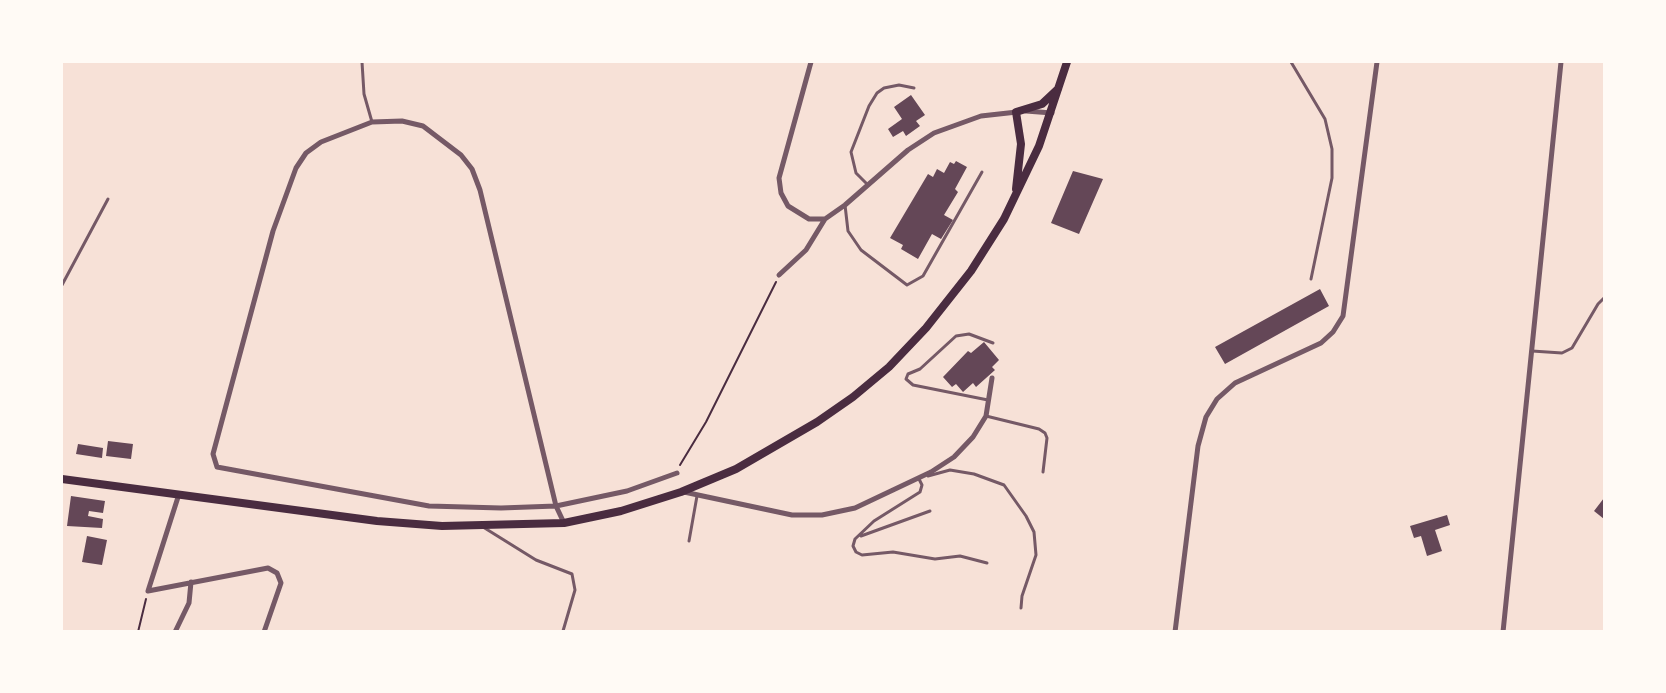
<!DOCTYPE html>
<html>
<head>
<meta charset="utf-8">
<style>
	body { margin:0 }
	#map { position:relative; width:1666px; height:693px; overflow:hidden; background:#f7e1d7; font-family:"Noto Sans",sans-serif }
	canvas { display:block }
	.frame { position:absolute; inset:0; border:63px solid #fffaf5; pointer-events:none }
</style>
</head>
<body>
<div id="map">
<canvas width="1666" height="693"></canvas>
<div class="frame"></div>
</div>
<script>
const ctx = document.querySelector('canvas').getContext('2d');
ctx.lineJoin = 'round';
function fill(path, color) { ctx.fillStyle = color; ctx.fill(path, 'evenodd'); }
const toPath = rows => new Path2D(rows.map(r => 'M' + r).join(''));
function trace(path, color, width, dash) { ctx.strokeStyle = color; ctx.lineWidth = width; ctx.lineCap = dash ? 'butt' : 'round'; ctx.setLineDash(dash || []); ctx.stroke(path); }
fill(toPath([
	[911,95,925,115,916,121,920,126,906,136,903,131,893,137,888,129,902,119,894,107],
	[956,161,967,167,955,189,958,192,944,215,953,220,941,239,932,234,918,259,901,249,903,245,890,238,928,174,933,177,937,169,944,173,950,162,954,164],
	[1073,171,1103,179,1079,234,1051,223],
	[1320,289,1329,306,1225,364,1215,347],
	[984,342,999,360,992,367,995,370,976,387,973,383,963,392,956,384,952,387,943,377,968,351,971,353],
	[108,441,133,444,131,459,106,456],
	[78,444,103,448,102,458,76,454],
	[71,496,105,501,103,513,89,511,88,516,103,519,102,528,67,526],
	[1604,498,1604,519,1594,511],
	[1447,515,1450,525,1435,530,1442,551,1427,556,1421,536,1414,538,1410,526],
	[87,536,107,540,102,565,82,562]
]), '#644757');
trace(toPath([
	[680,465,706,422,776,282],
	[138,632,146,599]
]), '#4a2c40', 2);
trace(toPath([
	[362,62,364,94,372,122],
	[1291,62,1325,119,1332,149,1332,178,1311,279],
	[867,184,856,173,851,152,869,106,877,93,884,88,899,85,914,88],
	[845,205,848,231,861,250,907,285,923,276,982,172],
	[62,285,108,199],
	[1532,351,1562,353,1572,348,1598,304,1604,298],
	[988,400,913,385,906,379,908,374,920,369,956,336,969,334,993,343],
	[986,416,1039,429,1045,433,1047,438,1043,472],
	[928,476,950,470,974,474,1004,485,1026,516,1034,532,1036,555,1022,596,1021,608],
	[919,479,922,485,920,492,874,521,855,539,853,546,856,552,862,555,893,552,935,559,960,556,987,563],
	[483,527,536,560,572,574,575,590,563,631],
	[861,536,930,511],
	[689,541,697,496]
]), '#755966', 3);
trace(toPath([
	[811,62,779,178,781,193,788,206,809,219,825,219,845,205,908,150,934,133,981,116,1017,112],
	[1026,111,1052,113],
	[779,275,806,250,825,219],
	[684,492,792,515,822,515,855,508,931,472,954,457,973,437,986,416,992,378],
	[179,494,148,591,268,568,277,573,281,583,264,632],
	[564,523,556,506,480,190,472,169,461,155,423,126,402,121,372,122,321,142,306,153,296,168,273,231,213,454,217,467,429,506,501,508,556,506,627,491,677,473],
	[175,632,189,603,191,582],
	[1175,632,1198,446,1206,417,1217,399,1235,383,1321,343,1333,332,1343,316,1377,62],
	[1503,632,1561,62]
]), '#755966', 5);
trace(toPath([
	[1016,189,1021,144,1016,112,1042,104,1058,89],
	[62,479,377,521,442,526,564,523,621,511,681,492,736,469,817,422,853,397,889,367,926,328,971,271,1004,219,1039,146,1067,62]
]), '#4a2c40', 8);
</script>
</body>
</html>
